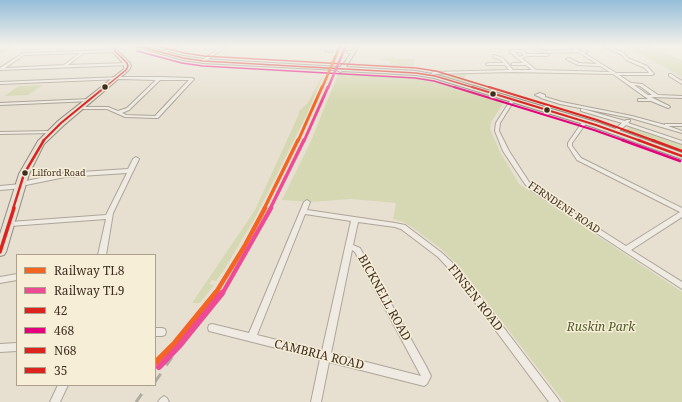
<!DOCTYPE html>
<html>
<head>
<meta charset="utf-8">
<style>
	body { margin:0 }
	#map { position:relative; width:682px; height:402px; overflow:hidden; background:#e7e0d1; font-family:"Noto Serif",serif }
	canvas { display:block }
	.legend { position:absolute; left:16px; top:254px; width:140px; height:132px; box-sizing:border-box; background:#f7eed8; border:1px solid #ada18e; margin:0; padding:5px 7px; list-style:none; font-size:12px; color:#3d2e20 }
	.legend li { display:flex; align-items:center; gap:8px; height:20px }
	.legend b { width:20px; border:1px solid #ada18e }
</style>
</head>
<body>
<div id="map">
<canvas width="682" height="402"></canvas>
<ul class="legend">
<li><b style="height:5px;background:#f26522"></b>Railway TL8</li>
<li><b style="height:5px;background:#ee4b95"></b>Railway TL9</li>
<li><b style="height:5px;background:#dc241f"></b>42</li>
<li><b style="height:5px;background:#e5007d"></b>468</li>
<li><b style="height:5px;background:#dc241f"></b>N68</li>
<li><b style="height:5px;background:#dc241f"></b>35</li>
</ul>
</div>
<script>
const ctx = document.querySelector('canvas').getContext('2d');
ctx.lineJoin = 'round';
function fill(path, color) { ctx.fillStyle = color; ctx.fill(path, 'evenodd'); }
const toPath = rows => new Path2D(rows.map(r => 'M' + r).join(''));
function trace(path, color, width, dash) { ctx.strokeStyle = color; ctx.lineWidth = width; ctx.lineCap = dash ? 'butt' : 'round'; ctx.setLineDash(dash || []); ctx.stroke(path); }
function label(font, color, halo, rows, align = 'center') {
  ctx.font = font + ' "Noto Serif",serif'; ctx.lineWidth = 3; ctx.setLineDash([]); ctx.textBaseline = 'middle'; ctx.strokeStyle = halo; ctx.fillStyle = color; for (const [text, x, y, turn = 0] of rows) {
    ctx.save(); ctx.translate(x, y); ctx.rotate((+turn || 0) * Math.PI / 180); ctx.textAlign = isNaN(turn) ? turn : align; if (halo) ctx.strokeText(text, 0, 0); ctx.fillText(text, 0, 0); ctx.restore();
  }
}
fill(toPath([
	[626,46,649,46,682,60,682,77],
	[391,57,395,57,395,59,414,59,414,67,377,65,378,63,379,64,392,65,393,64,390,64,390,61,379,60],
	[339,72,425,78,449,83,503,99,505,101,491,122,490,129,500,152,519,184,682,292,682,402,564,402,460,267,440,248,412,227,403,222,393,219,396,203,351,199,311,202,282,200,311,141],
	[468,73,464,78,480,84,477,85,437,75,437,74,470,73,470,74],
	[321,78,333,78,322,78,306,116,255,218,224,270,216,281,212,280,209,284,214,285,200,303,192,303,255,210,299,114,299,111,308,103],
	[43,85,28,95,4,96,19,86],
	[629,127,682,145,682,153,627,133,626,131]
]), '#d6d7b3');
const minor = toPath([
	[7,46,11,46,0,52,0,50,7,46],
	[176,46,180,46,162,54,159,53,176,46],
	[223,46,227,46,204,62,202,62,202,60,223,46],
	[328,46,330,46,329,50,332,50,332,52,326,51,328,46],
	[529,46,533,46,539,49,547,51,575,50,568,46,572,46,582,52,584,52,578,46,582,46,588,52,584,53,616,73,649,73,645,68,626,60,622,55,603,46,607,46,624,53,628,58,647,66,654,74,652,75,619,75,631,83,642,84,658,95,682,96,682,98,651,97,669,106,670,107,668,108,651,101,638,101,638,99,648,99,613,74,512,72,433,74,431,73,433,72,509,70,505,65,487,65,486,64,488,63,504,63,501,60,493,57,493,55,494,55,503,58,513,70,532,70,526,65,512,65,511,64,513,63,523,63,510,52,511,50,522,50,527,54,548,54,549,55,547,56,527,56,522,58,536,70,610,72,600,66,578,65,566,59,569,58,579,63,597,64,578,52,547,53,537,51,529,46],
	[514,52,520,52,524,55,520,57,514,52],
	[634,85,640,86,652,95,648,95,634,85],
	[115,50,116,52,84,53,68,65,128,63,129,63,129,65,0,70,0,68,23,53,115,50],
	[80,53,64,65,5,68,24,55,80,53],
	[348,51,353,51,355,52,353,53,347,53,347,51,348,51],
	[669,74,671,74,682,81,682,84,669,76,669,74],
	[121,77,160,77,192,78,194,79,158,118,156,118,125,117,107,109,81,109,79,108,81,107,108,107,118,111,127,108,156,80,121,79,0,84,0,82,121,77],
	[160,80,189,80,155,116,126,115,122,113,129,110,160,80],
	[540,93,545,95,545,97,562,102,632,116,665,125,665,124,682,124,682,126,668,126,682,131,682,133,631,118,560,104,541,98,540,97,535,95,540,93],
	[512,98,515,99,500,123,499,131,509,151,529,182,536,189,626,246,680,212,577,160,568,146,568,143,583,121,585,121,587,122,572,143,572,146,581,158,682,208,682,217,631,250,682,282,682,289,532,191,525,184,503,151,495,131,496,123,512,98],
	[91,99,92,99,92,101,0,105,0,103,91,99],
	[581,109,583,109,625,121,626,120,630,120,630,121,628,123,682,141,682,144,626,125,618,132,614,132,614,130,622,123,581,111,581,109],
	[51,131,53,131,53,133,0,134,0,132,51,131],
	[136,157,139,159,113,213,106,255,98,255,106,219,10,226,8,226,7,224,8,222,10,222,106,215,127,173,65,177,21,186,18,184,21,182,65,173,128,169,133,159,136,157],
	[307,200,310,202,307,210,395,223,405,225,442,253,459,269,558,399,560,402,549,402,453,273,438,257,401,229,395,227,358,222,353,245,360,248,426,366,431,376,427,384,424,386,329,362,321,402,311,402,320,359,209,331,208,328,209,325,212,324,249,333,304,202,307,200],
	[305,214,351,221,322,351,257,335,305,214],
	[352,250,355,252,421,376,331,353,352,250],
	[17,274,17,280,0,283,0,277,17,274],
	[155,328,162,328,165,329,166,332,165,335,162,336,155,336,155,328],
	[17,343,17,351,0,352,0,344,17,343],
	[58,385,68,385,60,402,50,402,58,385],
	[164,396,167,398,169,402,158,402,160,399,164,396]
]);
const tertiary = toPath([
	[21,184,25,186,24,188,0,190,0,186,21,184]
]);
const primary = toPath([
	[113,46,117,46,118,51,130,63,131,66,129,70,64,125,44,144,29,174,6,252,4,255,0,256,0,234,19,174,38,141,58,121,124,69,124,64,112,51,113,46],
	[135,46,143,46,183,56,203,59,340,67,345,62,355,46,359,46,346,67,416,71,437,75,599,123,682,153,682,159,593,127,434,78,416,75,343,71,340,72,337,70,203,63,183,60,135,46]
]);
trace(minor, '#ada599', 2);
trace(tertiary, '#ada599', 2);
trace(primary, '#928b80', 2);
fill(minor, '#efebe3');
fill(tertiary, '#efebe3');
fill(primary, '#e6e1d4');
trace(toPath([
	[216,294,217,292]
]), '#afaaa2', 2.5, [8, 8]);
trace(toPath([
	[155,382,216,293],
	[136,402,148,385]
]), '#afaaa2', 3, [10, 10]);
trace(toPath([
	[138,46,183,58,203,61,416,73,435,76,475,88]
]), '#dc241f', 1.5);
trace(toPath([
	[472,87,596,125,641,141]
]), '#dc241f', 2);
trace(toPath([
	[638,140,682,156]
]), '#dc241f', 2.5);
trace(toPath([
	[137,51,182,63,203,66,415,78,434,81,457,88]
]), '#e5007d', 1.5);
trace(toPath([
	[454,87,594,130,625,141]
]), '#e5007d', 2);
trace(toPath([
	[622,140,680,161]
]), '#e5007d', 2.5);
trace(toPath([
	[157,46,184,53,204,56,416,68,436,71,492,88]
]), '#dc241f', 1.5);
trace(toPath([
	[489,87,597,120,655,141]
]), '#dc241f', 2);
trace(toPath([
	[652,140,682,151]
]), '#dc241f', 2.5);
trace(toPath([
	[104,88,126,70,128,66,127,63,115,51,115,46]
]), '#dc241f', 1.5);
trace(toPath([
	[43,141,61,123,105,87]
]), '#dc241f', 2);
trace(toPath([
	[13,209,24,174,44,140]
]), '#dc241f', 2.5);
trace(toPath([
	[0,252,14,208]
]), '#dc241f', 3.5);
trace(toPath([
	[322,88,340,46]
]), '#f26522', 2.5);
trace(toPath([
	[298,141,322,87]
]), '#f26522', 3);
trace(toPath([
	[264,209,298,140]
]), '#f26522', 3.5);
trace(toPath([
	[215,294,244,247,265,208]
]), '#f26522', 4.5);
trace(toPath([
	[155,363,175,343,216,293]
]), '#f26522', 6);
trace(toPath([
	[328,88,345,48]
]), '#ee4b95', 2.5);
trace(toPath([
	[304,141,328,87]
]), '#ee4b95', 3);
trace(toPath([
	[270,209,304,140]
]), '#ee4b95', 3.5);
trace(toPath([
	[222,294,271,208]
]), '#ee4b95', 4.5);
trace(toPath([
	[159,367,179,346,222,293]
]), '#ee4b95', 6);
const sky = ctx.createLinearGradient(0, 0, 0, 102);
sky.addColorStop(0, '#96bed9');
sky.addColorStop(0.45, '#f4f1ea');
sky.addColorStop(1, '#f4f1ea00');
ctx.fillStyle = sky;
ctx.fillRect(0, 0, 682, 102);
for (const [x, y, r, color] of [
	[105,87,3.5,"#3d2e20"],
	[493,94,3.5,"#3d2e20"],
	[547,110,3.5,"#3d2e20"],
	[25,173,3.5,"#3d2e20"]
]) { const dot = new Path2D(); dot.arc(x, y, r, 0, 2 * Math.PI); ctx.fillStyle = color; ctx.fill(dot); trace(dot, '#f7eed8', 1.5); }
label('9px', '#3d2e20', '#f7eed8', [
	["Lilford Road",32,173]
], 'left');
label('10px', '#3d2e20', '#f7eed8', [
	["FERNDENE ROAD",564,208,34]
]);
label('12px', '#3d2e20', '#f7eed8', [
	["BICKNELL ROAD",384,298,61],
	["FINSEN ROAD",475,298,52],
	["CAMBRIA ROAD",319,355,14]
]);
label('italic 12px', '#4d5a26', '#f7eed8', [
	["Ruskin Park",601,328]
]);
</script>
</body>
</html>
